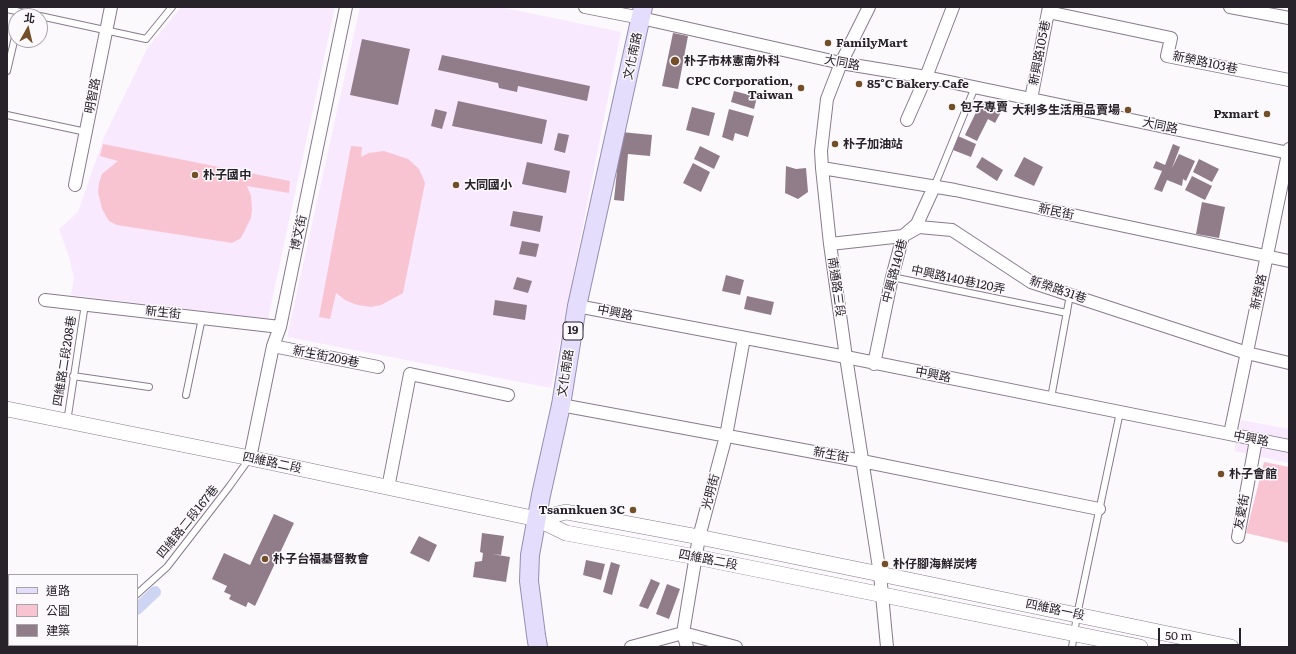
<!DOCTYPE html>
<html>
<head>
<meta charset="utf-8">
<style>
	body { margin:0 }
	#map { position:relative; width:1296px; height:654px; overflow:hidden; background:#fcf9fd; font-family:Literata,"Noto Sans TC",serif }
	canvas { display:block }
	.frame { position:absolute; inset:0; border:8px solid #28232a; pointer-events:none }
	.legend { position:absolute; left:8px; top:574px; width:130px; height:72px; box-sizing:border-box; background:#fcf9fd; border:1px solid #a7a3a9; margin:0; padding:5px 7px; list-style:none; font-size:12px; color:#28232a }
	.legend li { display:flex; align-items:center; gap:8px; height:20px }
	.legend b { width:20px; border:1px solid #a7a3a9 }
	.north { position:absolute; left:8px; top:8px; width:40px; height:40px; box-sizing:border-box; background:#fcf9fd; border:1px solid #a7a3a9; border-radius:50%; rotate:8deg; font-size:11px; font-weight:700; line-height:16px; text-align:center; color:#28232a }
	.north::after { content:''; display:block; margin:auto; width:14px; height:18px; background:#734f29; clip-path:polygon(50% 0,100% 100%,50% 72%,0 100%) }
	.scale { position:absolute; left:1158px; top:628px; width:83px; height:18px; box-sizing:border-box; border:2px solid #28232a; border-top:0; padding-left:5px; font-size:12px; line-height:14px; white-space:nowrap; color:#28232a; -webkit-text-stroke:3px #fcf9fd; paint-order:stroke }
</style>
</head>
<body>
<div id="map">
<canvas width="1296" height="654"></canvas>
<div class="frame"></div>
<ul class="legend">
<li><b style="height:5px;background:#e4ddfb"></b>道路</li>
<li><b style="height:11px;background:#f8c4d2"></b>公園</li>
<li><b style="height:11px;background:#917d8a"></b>建築</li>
</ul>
<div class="north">北</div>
<div class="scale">50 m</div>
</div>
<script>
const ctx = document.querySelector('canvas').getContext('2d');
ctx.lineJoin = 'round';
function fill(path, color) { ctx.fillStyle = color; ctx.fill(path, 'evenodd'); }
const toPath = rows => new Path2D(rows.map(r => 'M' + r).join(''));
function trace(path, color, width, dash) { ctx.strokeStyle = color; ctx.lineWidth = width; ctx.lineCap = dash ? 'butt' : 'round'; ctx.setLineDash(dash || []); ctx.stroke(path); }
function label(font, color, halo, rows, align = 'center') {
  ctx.font = font + ' Literata,"Noto Sans TC",serif'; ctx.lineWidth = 3; ctx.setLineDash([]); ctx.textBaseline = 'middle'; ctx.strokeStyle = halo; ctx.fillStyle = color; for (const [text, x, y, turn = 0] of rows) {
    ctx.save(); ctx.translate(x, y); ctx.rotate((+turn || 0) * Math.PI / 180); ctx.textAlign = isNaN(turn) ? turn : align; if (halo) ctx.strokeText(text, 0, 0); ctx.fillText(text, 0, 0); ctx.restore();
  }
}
fill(toPath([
	[181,7,335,7,268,319,71,295,74,278,69,257,59,229,78,212,104,137,147,49],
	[360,7,500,7,621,32,551,388,287,337],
	[1241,420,1289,429,1289,463,1234,451]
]), '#f9e9fe');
fill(toPath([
	[103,144,290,181,289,193,247,186,251,196,252,209,251,218,241,238,232,243,117,225,109,221,102,209,98,192,99,183,102,174,118,161,100,156],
	[351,146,362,147,361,157,369,153,384,151,408,159,419,169,425,183,403,293,381,305,371,307,358,305,352,303,345,300,336,293,330,319,319,317],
	[1264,462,1289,467,1289,543,1246,533]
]), '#f8c4d2');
trace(toPath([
	[137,609,155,592],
	[96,647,99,645]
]), '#ced5f2', 12);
fill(toPath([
	[673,33,688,36,678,89,662,86],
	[362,39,410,49,398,105,350,95],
	[442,55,590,86,587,101,518,86,517,92,499,88,498,83,438,70],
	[734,91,757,97,754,109,731,102],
	[458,101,547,120,542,144,452,126],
	[981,102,1001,112,995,123,988,119,977,141,965,135],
	[692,107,715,113,709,136,686,130],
	[435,109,447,112,442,129,431,126],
	[729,109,754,116,748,137,735,133,733,141,722,137],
	[621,132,652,135,650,156,628,154,624,201,614,200],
	[558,133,569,135,565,153,554,150],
	[958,136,976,144,971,157,953,150],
	[1173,144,1180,147,1172,168,1179,154,1195,161,1186,181,1183,179,1182,186,1167,180,1162,192,1154,189,1162,171,1153,168,1156,161,1165,165],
	[700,146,720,156,714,169,694,159],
	[982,157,1003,170,997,181,976,167],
	[1024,157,1043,167,1034,186,1014,176],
	[1199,159,1219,169,1212,182,1193,172],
	[527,162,570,171,566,193,522,184],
	[693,163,710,172,701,192,683,183],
	[786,166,796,169,806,168,808,192,798,199,785,193],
	[1192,176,1212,186,1205,200,1185,190],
	[1202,202,1225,207,1219,238,1196,234],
	[513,211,543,216,540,232,510,226],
	[522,241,539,244,536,257,519,254],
	[726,275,744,280,740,295,722,291],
	[517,277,532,281,528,293,513,289],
	[747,296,774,302,771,315,744,309],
	[495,300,527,305,525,320,493,315],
	[274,514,294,523,255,606,248,602,246,607,229,599,231,595,224,592,227,586,212,579,224,553,250,565],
	[482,533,504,536,501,555,492,554,510,557,506,582,473,577,475,562,482,561,483,553,480,552],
	[419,536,437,545,429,562,410,553],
	[586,560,605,564,601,580,583,575],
	[611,562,620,565,612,595,603,592],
	[651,579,660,583,648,609,639,606],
	[667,584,680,589,669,619,656,614]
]), '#917d8a');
const service = toPath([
	[7,9,38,16],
	[40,16,146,39,172,7],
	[7,71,16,33],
	[7,115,86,132],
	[934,187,975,87],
	[892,277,1067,313],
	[73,376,149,387],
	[186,395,202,318],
	[1051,398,1070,295],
	[67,422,85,304],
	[137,594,167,567,229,487,249,459],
	[80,647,82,645],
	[1072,647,1077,615,1120,412]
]);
const minor = toPath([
	[585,7,641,18,841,63,926,77,1289,153],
	[869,7,841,63,827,99,821,151,822,168,830,244,846,357,880,574,887,647],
	[1230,7,1289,18],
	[1048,12,1171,38,1167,56,1289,80],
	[1031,99,1049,7],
	[907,120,926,77,953,7],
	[822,168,955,190,1289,261],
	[75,185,111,7],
	[830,244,903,236,919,227,952,230,1031,282,1247,353,1289,363],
	[45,300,280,327],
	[577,306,846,357,1289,446],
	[273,346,378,367],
	[874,364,892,277,903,236,917,224,934,187],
	[561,405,862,461,1099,509],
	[1230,434,1289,149],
	[250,458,273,346,280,327,346,7],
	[388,488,410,374,508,395],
	[1238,537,1256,440],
	[631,647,683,633,736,647],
	[687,647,683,633,699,537,726,436,744,338]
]);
const tertiary = toPath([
	[7,409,250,458,537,519,566,533,696,557,1140,647],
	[537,519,566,512,699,537,880,574,1231,647]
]);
const primary = toPath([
	[538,647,536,635,529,581,530,555,541,495,561,405,577,306,643,7]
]);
trace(service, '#887b8d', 8);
trace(minor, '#887b8d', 14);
trace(tertiary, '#887b8d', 16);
trace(primary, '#968db0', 20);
trace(service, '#fff', 6);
trace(minor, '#fff', 12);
trace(tertiary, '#fff', 15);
trace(primary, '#e4ddfb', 18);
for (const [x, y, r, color] of [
	[828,43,4,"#734f29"],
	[675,61,5,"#734f29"],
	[859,84,4,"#734f29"],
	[801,88,4,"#734f29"],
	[952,107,4,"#734f29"],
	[1128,110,4,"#734f29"],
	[1267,114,4,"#734f29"],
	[835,144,4,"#734f29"],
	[195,175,4,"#734f29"],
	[456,185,4,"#734f29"],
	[1221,474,4,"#734f29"],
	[633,510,4,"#734f29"],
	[265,559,4,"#734f29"],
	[885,564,4,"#734f29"]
]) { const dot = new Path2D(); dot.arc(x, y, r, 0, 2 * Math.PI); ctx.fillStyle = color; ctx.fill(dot); trace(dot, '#fcf9fd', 1.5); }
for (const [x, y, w] of [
	[573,331,20]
]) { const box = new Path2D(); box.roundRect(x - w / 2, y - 9, w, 18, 3); ctx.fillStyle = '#fcf9fd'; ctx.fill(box); trace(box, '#28232a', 1); }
label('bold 11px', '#28232a', null, [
	["19",573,331]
]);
label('bold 12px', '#28232a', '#fcf9fd', [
	["FamilyMart",836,43],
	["朴子市林憲南外科",684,61],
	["CPC Corporation,",793,81,"right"],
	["Taiwan",793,95,"right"],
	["85°C Bakery Cafe",867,84],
	["包子專賣",960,107],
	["大利多生活用品賣場",1120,110,"right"],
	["Pxmart",1259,114,"right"],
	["朴子加油站",843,144],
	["朴子國中",203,175],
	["大同國小",464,185],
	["朴子會館",1229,474],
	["Tsannkuen 3C",625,510,"right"],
	["朴子台福基督教會",273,559],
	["朴仔腳海鮮炭烤",893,564]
], 'left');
label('12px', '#28232a', '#fcf9fd', [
	["新興路105巷",1040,53,-79],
	["文化南路",633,56,-78],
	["大同路",842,63,11],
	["新榮路103巷",1205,63,12],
	["明智路",93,96,-79],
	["大同路",1160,126,12],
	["新民街",1056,212,12],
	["博文街",299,233,-78],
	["中興路140巷",895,271,-75],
	["中興路140巷120弄",958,280,12],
	["南通路三段",836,287,82],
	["新榮路31巷",1058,290,19],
	["新榮路",1259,292,-78],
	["新生街",163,313,6],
	["中興路",615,313,11],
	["新生街209巷",326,357,11],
	["四維路二段208巷",65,361,-81],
	["文化南路",566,373,-81],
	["中興路",933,375,11],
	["中興路",1251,439,11],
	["新生街",831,455,10],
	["四維路二段",272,463,12],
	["光明街",711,492,-75],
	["友愛街",1242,512,-79],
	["四維路二段167巷",188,522,-51],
	["四維路二段",708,560,11],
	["四維路一段",1055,610,12]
]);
</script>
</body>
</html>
